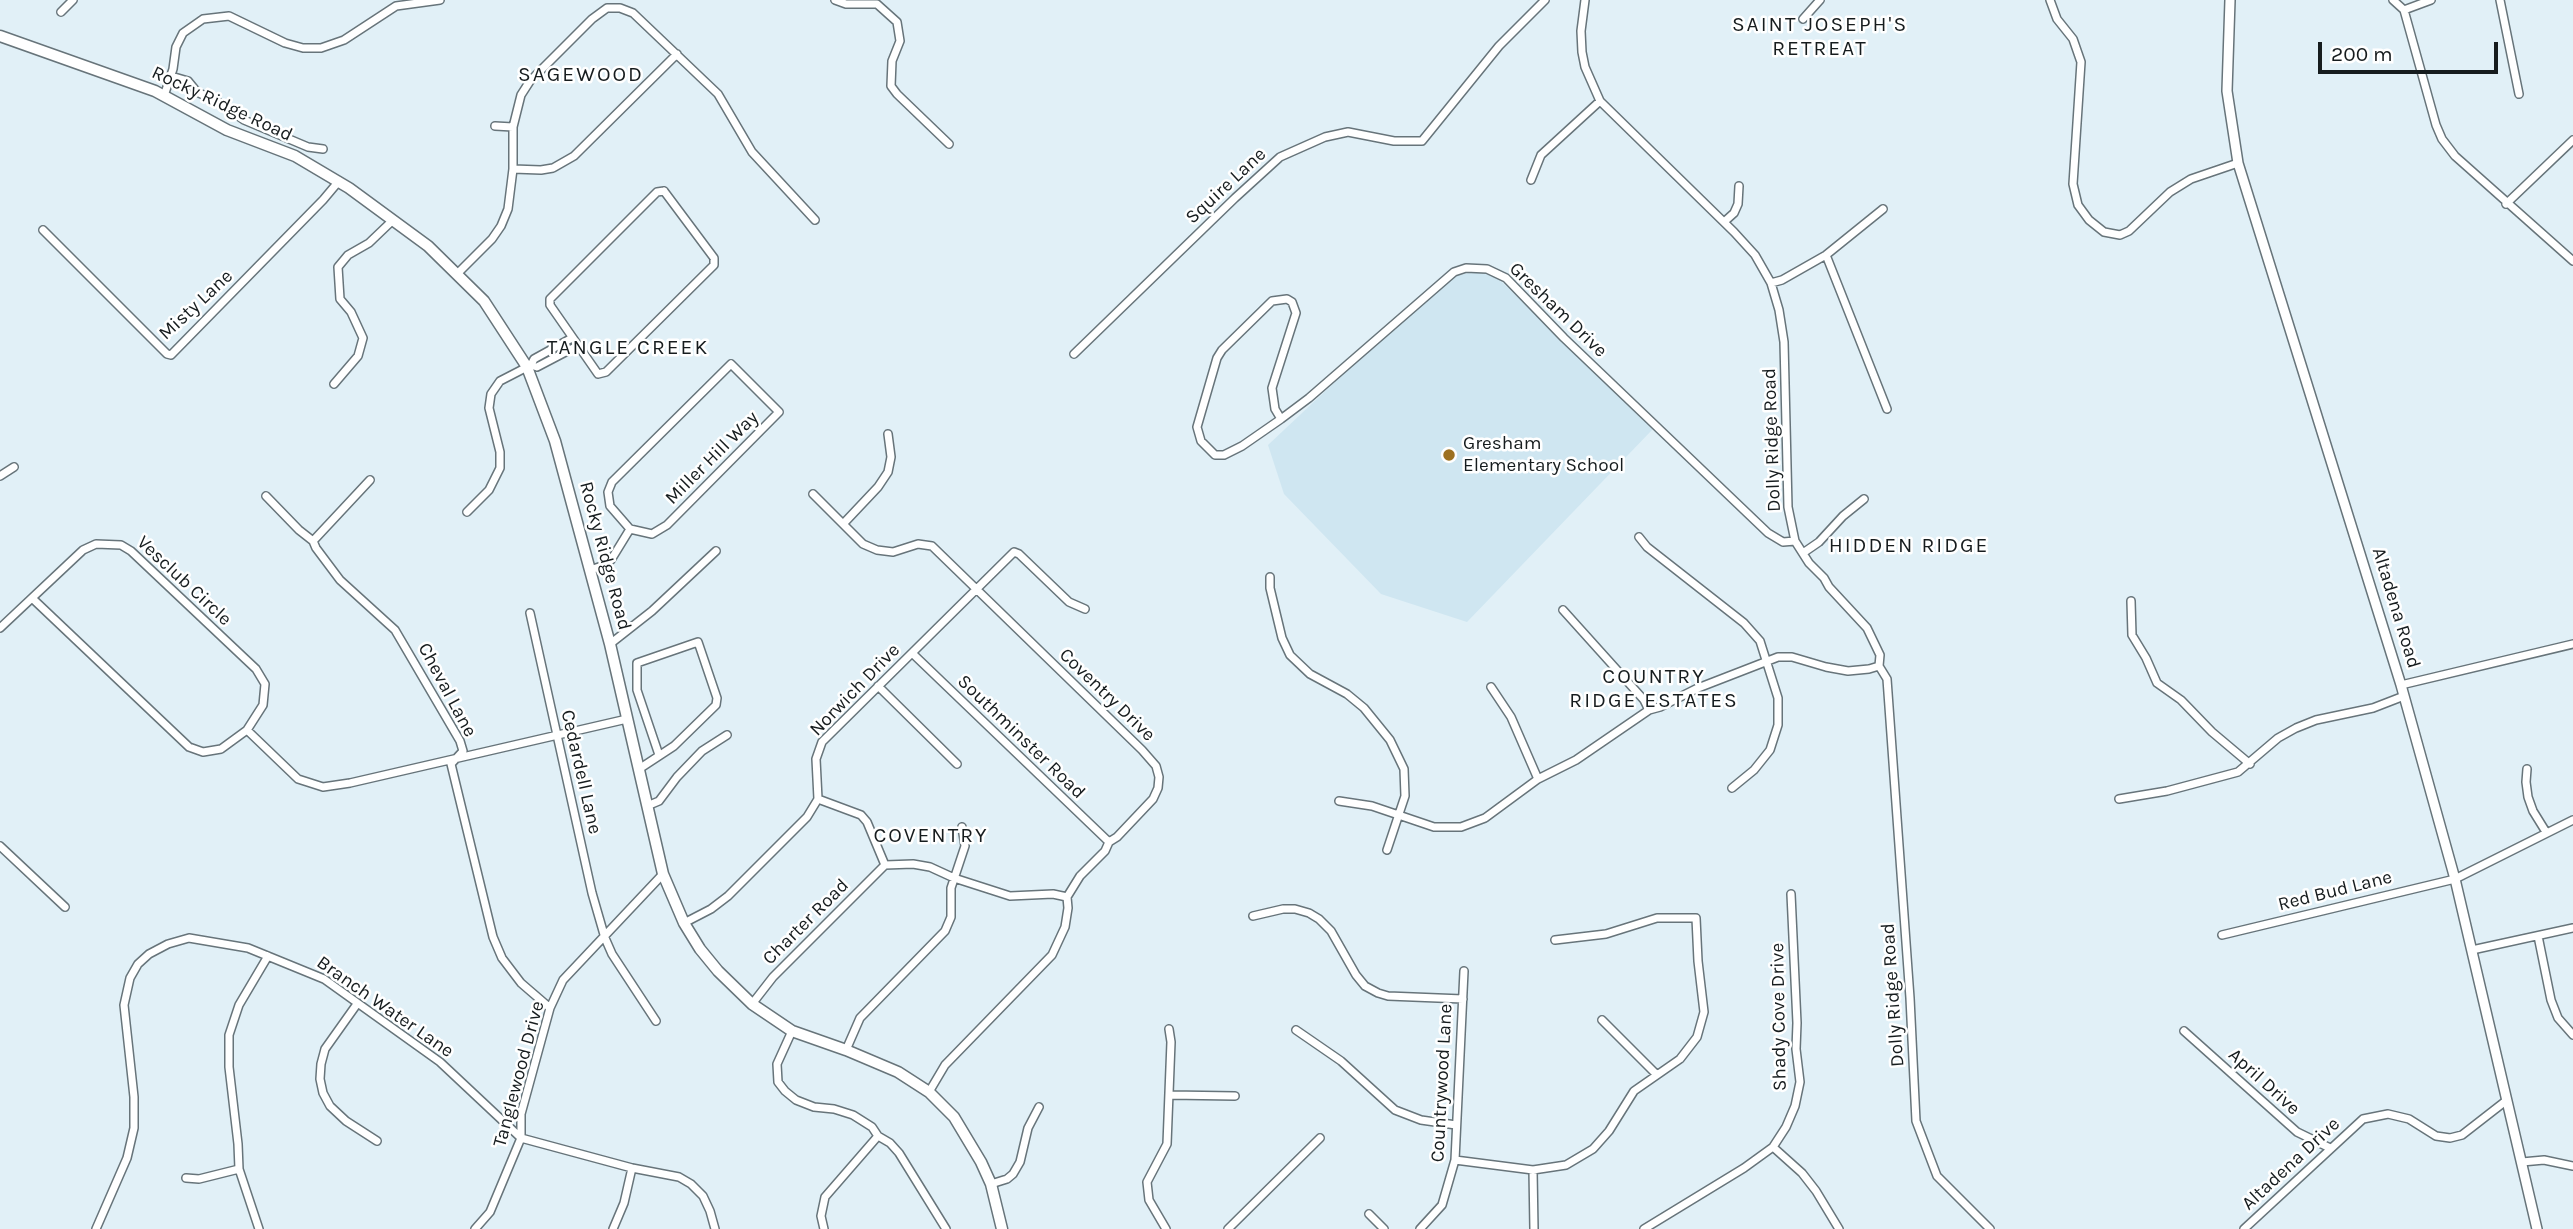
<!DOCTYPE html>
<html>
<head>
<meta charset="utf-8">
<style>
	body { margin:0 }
	#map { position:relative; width:2573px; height:1229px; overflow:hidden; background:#e1f0f7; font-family:Karla,sans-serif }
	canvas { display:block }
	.scale { position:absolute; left:2318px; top:42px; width:180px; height:32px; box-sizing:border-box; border:4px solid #161c1e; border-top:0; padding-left:9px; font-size:21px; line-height:24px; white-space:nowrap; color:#161c1e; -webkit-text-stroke:5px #fff; paint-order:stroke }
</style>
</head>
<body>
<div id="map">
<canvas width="2573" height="1229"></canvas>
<div class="scale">200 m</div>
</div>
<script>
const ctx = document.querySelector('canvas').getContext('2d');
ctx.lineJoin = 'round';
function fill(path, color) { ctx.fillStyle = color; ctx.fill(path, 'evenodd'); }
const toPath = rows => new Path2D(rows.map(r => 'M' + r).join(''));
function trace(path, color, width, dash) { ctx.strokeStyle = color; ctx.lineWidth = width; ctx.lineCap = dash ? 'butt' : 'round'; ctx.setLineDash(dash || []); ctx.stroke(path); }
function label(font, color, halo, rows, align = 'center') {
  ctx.font = font + ' Karla,sans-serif'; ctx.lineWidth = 5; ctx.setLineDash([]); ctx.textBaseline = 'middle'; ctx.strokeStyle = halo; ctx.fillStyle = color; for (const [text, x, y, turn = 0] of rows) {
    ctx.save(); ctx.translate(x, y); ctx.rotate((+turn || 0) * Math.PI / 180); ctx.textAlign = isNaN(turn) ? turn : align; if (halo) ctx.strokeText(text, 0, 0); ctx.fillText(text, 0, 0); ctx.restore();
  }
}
fill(toPath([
	[1477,271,1499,279,1653,429,1467,622,1381,594,1284,494,1268,445,1369,350,1456,276]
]), '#cfe6f1');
const minor = toPath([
	[835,0,846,4,877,4,897,22,900,41,892,61,891,86,897,94,949,144],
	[1585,0,1581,31,1582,52,1585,67,1600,101,1734,232,1755,255,1771,283,1779,310,1784,342,1788,507,1795,541,1809,563,1824,578,1829,587,1867,628,1880,655,1879,666,1887,679,1910,998,1916,1121,1937,1176,1990,1229],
	[2050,0,2057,19,2073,39,2081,62,2073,184,2078,205,2089,220,2104,232,2120,235,2129,231,2170,192,2191,179,2238,163],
	[2393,0,2404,10,2436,125,2442,139,2455,156,2573,261],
	[2500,0,2519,94],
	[2404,10,2431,0],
	[61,12,73,0],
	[1803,19,1820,0],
	[171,76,188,81,197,92,218,102,244,120,308,147,323,149],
	[164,96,173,69,176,47,183,33,203,19,229,16,285,43,303,48,321,48,344,40,396,6,440,0],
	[495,126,513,127],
	[513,169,541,170,553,168,574,156,677,54],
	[1531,180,1541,155,1600,101],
	[664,191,714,258,714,265,606,372,598,374,550,305,550,299,657,192,664,191],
	[2506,204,2573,140],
	[1724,222,1734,213,1738,204,1739,186],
	[43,230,167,354,171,355,323,200,339,181],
	[1826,255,1887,409],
	[458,273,492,239,501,226,508,209,513,169,513,127,521,95,530,81,592,19,607,8,620,8,633,13,718,94,752,152,815,220],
	[1771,283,1782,280,1826,255,1883,209],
	[1074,354,1235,198,1280,157,1325,137,1348,132,1394,141,1422,141,1499,46,1545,0],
	[731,364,779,412,667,525,652,534,630,529,610,506,608,492,612,482,731,364],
	[531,365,537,367,577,346],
	[334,384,358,356,363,338,351,312,340,299,338,267,348,255,369,243,393,220],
	[1281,419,1275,409,1272,388,1296,313,1292,302,1287,299,1272,301,1222,350,1217,358,1197,427,1201,441,1215,455,1224,455,1242,446,1281,419,1309,398,1454,272,1466,268,1487,269,1506,278,1564,338,1768,533,1783,542,1795,541],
	[0,476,14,467],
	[813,494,863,544,877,550,893,552,918,544,932,546,1142,750,1156,766,1159,777,1158,788,1153,799,1117,837,1109,842,1105,851,1080,876,1067,897,1068,908,1065,927,1052,955,945,1065,929,1092],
	[266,496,299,530,313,541,316,548,340,580,395,630,460,741,463,751,451,764,493,937,502,958,521,983,550,1008],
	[467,512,489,490,500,468,500,452,489,408,491,394,500,381,531,365,534,359,572,338],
	[844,523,878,487,888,472,891,457,888,434],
	[1639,537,1647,547,1744,623,1760,641,1778,698,1778,725,1770,750,1754,770,1732,788],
	[313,541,370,480],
	[1803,553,1819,542,1843,516,1864,499],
	[590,570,605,565,611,560,630,529],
	[1270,577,1270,588,1282,638,1290,655,1310,674,1347,694,1364,708,1390,740,1404,769,1405,796,1387,850],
	[2131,601,2132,635,2146,658,2157,683,2181,700,2212,732,2250,764],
	[1563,610,1644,700,1649,710],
	[530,613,592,893,605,938,612,954,656,1021],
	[0,628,83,550,96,544,121,545,131,551,256,669,265,684,263,705,247,730,221,749,203,752,189,747,33,599],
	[610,644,652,611,716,551],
	[912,653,1109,842],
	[2401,685,2573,644],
	[878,686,957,764],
	[1491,687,1511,717,1538,779],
	[247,730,298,779,323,787,350,783,627,719],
	[639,769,674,746,716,705,717,698,698,642,637,663,637,690,659,755],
	[2527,769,2526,782,2528,797,2533,811,2546,832],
	[818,799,861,815,867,822,885,865],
	[2119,799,2167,791,2238,772,2278,738,2296,728,2316,720,2373,708,2404,696],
	[1339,801,1372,806,1434,827,1461,827,1485,818,1538,779,1576,760,1649,710,1660,707,1698,688,1778,657,1792,657,1826,667,1848,671,1869,669,1879,666],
	[647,806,659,801,677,777,702,751,727,735],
	[0,846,65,907],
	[885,865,913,864,930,867,954,878,1010,896,1053,894,1067,897],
	[1253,916,1283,909,1295,909,1309,913,1319,919,1331,931,1356,975,1365,986,1378,993,1388,996,1463,999],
	[684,923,711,909,728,896,807,817,818,799,816,759,822,742,1014,552,1019,554,1069,602,1085,609],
	[2222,935,2455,879,2573,820],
	[2538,936,2551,1000,2558,1018,2573,1035],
	[2472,950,2573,928],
	[357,1004,325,1049,321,1064,320,1079,323,1093,330,1106,346,1121,377,1141],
	[752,1004,773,977,885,865],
	[1602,1020,1656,1074],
	[1296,1030,1341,1061,1395,1110,1421,1120,1456,1125],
	[792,1031,777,1064,778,1082,785,1091,796,1100,814,1107,834,1109,853,1115,872,1127,878,1136,890,1143,899,1153,946,1229],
	[2184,1031,2297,1132,2330,1148],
	[846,1050,860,1018,945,931,951,917,951,888,965,846,962,827],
	[1170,1095,1235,1096],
	[1773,1147,1802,1173,1816,1191,1839,1229],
	[1455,1160,1533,1170,1566,1165,1593,1149,1609,1131,1634,1091,1680,1059,1697,1037,1704,1012,1698,961,1696,918,1657,918,1606,934,1555,940],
	[2522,1162,2544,1160,2573,1166],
	[1533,1170,1534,1229],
	[186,1178,199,1179,239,1169],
	[991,1184,1007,1179,1013,1174,1020,1162,1028,1128,1039,1107],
	[1369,1214,1384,1229],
	[96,1229,127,1158,134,1128,134,1097,124,1005,130,978,138,964,149,954,168,944,189,938,248,948,324,979,440,1062,521,1138,632,1168,679,1177,691,1184,703,1196,710,1211,715,1229],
	[259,1229,239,1169,238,1144,229,1067,229,1035,239,1005,268,956],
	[475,1229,490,1212,521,1138,521,1114,550,1008,563,980,663,874],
	[613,1229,624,1203,632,1168],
	[824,1229,821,1216,825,1197,878,1136],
	[1166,1229,1149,1200,1147,1182,1167,1144,1171,1042,1169,1029],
	[1228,1229,1320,1138],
	[1420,1229,1442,1205,1455,1160,1464,971],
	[1644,1229,1744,1168,1773,1147,1786,1127,1795,1106,1800,1082,1796,1049,1797,1023,1791,894],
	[2244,1229,2363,1119,2388,1114,2409,1119,2436,1136,2450,1138,2462,1135,2507,1100]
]);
const tertiary = toPath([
	[2230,0,2227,91,2238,163,2401,685,2455,879,2537,1229]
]);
const secondary = toPath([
	[0,36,155,91,227,130,295,156,349,188,428,246,484,301,527,367,555,441,610,644,663,874,684,923,700,949,718,971,752,1004,792,1031,846,1050,898,1072,929,1092,954,1117,981,1162,991,1184,1002,1229]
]);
trace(minor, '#67747a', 10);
trace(tertiary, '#67747a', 12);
trace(secondary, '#67747a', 13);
trace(minor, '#fff', 7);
trace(tertiary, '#fff', 9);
trace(secondary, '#fff', 10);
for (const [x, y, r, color] of [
	[1449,455,7,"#9d7121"]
]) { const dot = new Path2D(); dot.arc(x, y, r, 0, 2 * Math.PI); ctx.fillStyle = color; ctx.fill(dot); trace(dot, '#fff', 2.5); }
label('19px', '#161c1e', '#fff', [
	["Rocky Ridge Road",222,104,25],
	["Squire Lane",1226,186,-43],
	["Misty Lane",196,305,-43],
	["Gresham Drive",1558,310,44],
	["Dolly Ridge Road",1772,440,-92],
	["Miller Hill Way",712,458,-45],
	["Rocky Ridge Road",605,556,75],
	["Vesclub Circle",184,581,43],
	["Altadena Road",2396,608,73],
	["Cheval Lane",447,690,62],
	["Norwich Drive",855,690,-46],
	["Coventry Drive",1107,695,44],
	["Southminster Road",1021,737,44],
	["Cedardell Lane",581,772,77],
	["Red Bud Lane",2335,891,-14],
	["Charter Road",806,922,-45],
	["Dolly Ridge Road",1893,995,-94],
	["Branch Water Lane",385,1007,35],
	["Shady Cove Drive",1779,1017,-91],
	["Tanglewood Drive",519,1074,-75],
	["April Drive",2264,1082,42],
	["Countrywood Lane",1442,1083,-87],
	["Altadena Drive",2291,1164,-43]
]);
label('19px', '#161c1e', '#fff', [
	["Gresham",1463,444],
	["Elementary School",1463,466]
], 'left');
ctx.letterSpacing = '2px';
label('21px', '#161c1e', '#fff', [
	["SAINT JOSEPH'S",1820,25],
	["RETREAT",1820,49],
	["SAGEWOOD",581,75],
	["TANGLE CREEK",628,348],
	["HIDDEN RIDGE",1909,546],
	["COUNTRY",1654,677],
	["RIDGE ESTATES",1654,701],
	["COVENTRY",931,836]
]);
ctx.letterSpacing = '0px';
</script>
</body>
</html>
